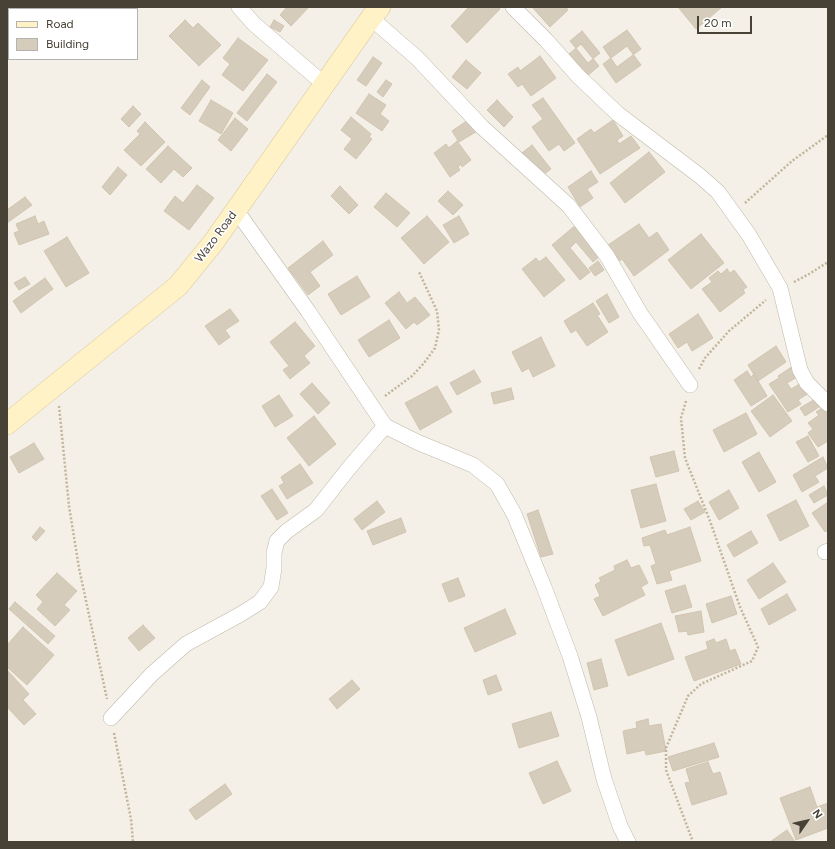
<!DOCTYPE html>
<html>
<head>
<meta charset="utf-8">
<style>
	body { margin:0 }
	#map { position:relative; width:835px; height:849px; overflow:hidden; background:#f4f0e7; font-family:Figtree,sans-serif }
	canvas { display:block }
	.frame { position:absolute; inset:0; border:8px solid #474136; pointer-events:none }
	.legend { position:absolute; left:8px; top:8px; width:130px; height:52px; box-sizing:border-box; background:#fff; border:1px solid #b5b3af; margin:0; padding:5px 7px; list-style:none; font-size:12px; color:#474136 }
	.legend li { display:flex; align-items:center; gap:8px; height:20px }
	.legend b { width:20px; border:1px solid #b5b3af }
	.north { position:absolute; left:787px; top:801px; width:40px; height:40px; -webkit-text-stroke:3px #fff; paint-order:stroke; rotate:56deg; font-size:11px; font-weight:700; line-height:16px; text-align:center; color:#474136 }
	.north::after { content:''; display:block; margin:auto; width:14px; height:18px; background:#474136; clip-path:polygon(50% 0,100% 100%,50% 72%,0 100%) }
	.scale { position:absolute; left:697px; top:16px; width:55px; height:18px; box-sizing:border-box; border:2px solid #474136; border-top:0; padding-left:5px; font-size:12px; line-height:14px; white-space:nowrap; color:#474136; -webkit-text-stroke:3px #fff; paint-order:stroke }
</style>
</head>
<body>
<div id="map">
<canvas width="835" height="849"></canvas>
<div class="frame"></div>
<ul class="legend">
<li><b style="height:5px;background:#fff2c6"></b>Road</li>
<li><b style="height:11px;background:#d6ccbc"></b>Building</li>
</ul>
<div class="north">N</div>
<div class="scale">20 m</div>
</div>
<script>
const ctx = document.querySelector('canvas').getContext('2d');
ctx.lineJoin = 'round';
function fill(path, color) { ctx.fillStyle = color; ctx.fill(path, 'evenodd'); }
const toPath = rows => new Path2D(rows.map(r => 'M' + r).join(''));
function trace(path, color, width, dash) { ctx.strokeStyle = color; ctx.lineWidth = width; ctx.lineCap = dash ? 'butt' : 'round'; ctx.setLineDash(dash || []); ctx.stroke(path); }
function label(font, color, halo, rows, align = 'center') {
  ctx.font = font + ' Figtree,sans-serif'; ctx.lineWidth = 3; ctx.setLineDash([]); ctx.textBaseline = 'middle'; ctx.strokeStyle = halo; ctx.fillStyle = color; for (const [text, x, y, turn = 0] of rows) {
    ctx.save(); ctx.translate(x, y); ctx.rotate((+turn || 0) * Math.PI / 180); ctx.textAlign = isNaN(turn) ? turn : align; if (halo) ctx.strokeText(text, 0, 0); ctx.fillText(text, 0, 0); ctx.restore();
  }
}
const building = toPath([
	[287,7,309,7,291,26,280,15,287,7],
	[469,7,498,7,500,9,467,43,451,26,469,7],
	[532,7,566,7,568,10,550,27,532,7],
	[678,7,722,7,696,29,678,7],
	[185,20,193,28,198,23,221,45,199,66,169,36,185,20],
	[274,20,284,26,280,32,270,27,274,20],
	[627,30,641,49,617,67,603,47,627,30],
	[582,31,600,53,588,63,570,41,582,31],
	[238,38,268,60,243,91,222,75,230,64,223,58,238,38],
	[581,44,599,66,587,76,569,54,581,44],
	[627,46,641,65,616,83,603,64,627,46],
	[540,56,556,78,531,96,522,84,518,87,508,74,518,67,520,71,540,56],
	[373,57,382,63,366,86,357,80,373,57],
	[466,60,481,73,467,89,452,77,466,60],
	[267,74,277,82,247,121,237,113,267,74],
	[202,80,210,87,190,115,181,108,202,80],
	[386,80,392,84,383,97,377,92,386,80],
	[369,94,386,105,380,114,389,121,382,131,356,113,369,94],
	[543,98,575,143,564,151,559,144,549,151,532,127,543,119,532,105,543,98],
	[211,100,233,113,221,134,199,121,211,100],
	[497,100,513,117,504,127,487,110,497,100],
	[133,106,141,114,129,127,121,119,133,106],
	[351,117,371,134,369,137,372,139,356,159,344,149,352,139,341,130,351,117],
	[235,118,248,129,231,151,218,140,235,118],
	[471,118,479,130,459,142,452,131,471,118],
	[613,120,623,136,617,140,619,144,631,136,640,148,600,174,577,139,591,129,594,133,613,120],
	[145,122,165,142,141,166,124,150,140,134,137,131,145,122],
	[457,141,471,160,462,167,461,164,458,167,460,170,450,177,434,153,446,144,449,148,457,141],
	[532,145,551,169,540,177,522,153,532,145],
	[168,146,192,168,183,177,174,169,161,183,146,169,168,146],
	[649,152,665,172,625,203,610,183,649,152],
	[118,167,127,175,110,195,102,187,118,167],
	[591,171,598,182,587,189,593,198,580,207,568,187,591,171],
	[197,185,214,198,189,230,164,211,175,196,183,203,197,185],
	[340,186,358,205,349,214,331,196,340,186],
	[448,191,463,205,453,215,438,201,448,191],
	[386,193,410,213,397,227,374,207,386,193],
	[25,197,32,205,7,223,7,210,25,197],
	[35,216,38,224,44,221,49,234,19,245,14,233,19,231,16,224,35,216],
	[427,216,449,242,424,264,401,238,427,216],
	[459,216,469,234,454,243,443,225,459,216],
	[577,224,602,254,593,262,576,242,570,248,590,272,580,280,552,245,577,224],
	[639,224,649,238,657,232,669,250,634,276,622,259,620,261,608,245,639,224],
	[701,234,724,263,691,289,668,260,701,234],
	[67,237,89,273,66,287,44,251,67,237],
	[323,241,333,255,310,272,320,286,308,295,288,268,323,241],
	[546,257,565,280,544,297,522,269,536,258,539,262,546,257],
	[598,261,604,270,595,276,589,268,598,261],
	[727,269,730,273,734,270,747,287,743,290,745,293,720,312,702,289,712,282,709,278,718,271,721,274,727,269],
	[357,276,370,297,341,315,328,294,357,276],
	[25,277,30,284,19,290,14,283,25,277],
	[45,278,53,289,21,313,13,301,45,278],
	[399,292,407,303,415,297,430,315,417,325,414,322,406,329,385,303,399,292],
	[607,294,619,317,609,323,596,301,607,294],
	[593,303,600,314,597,315,608,332,587,346,576,330,571,333,564,321,593,303],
	[230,309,239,321,225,330,230,337,219,345,205,326,230,309],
	[698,314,713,338,692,351,687,342,678,348,669,334,698,314],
	[389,320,400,338,369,357,358,340,389,320],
	[295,322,315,346,304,356,310,363,290,379,283,370,289,366,270,342,295,322],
	[541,337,555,366,533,377,529,368,522,372,512,352,541,337],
	[776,346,786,362,758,381,748,365,776,346],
	[793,366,799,376,787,383,791,389,803,382,809,393,798,400,801,404,788,412,769,384,779,378,778,376,793,366],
	[474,370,481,382,457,395,450,383,474,370],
	[747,371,751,377,754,374,767,396,751,406,734,380,747,371],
	[312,383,330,403,318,414,300,394,312,383],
	[437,386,452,412,420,430,405,403,437,386],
	[511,388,514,399,494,404,491,393,511,388],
	[279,395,293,416,275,427,262,406,279,395],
	[773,395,792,421,770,437,751,411,773,395],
	[817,398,822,405,805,416,800,408,817,398],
	[825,406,828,409,828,441,818,447,808,433,813,429,808,423,819,415,816,412,825,406],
	[746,413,757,434,724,452,713,430,746,413],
	[314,416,336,444,309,466,287,438,314,416],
	[808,436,819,456,808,462,796,442,808,436],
	[34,443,44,459,19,473,10,457,34,443],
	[674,451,679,471,656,477,650,457,674,451],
	[759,452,776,482,759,492,742,462,759,452],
	[823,457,828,468,815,476,819,482,802,492,793,475,823,457],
	[300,464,313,483,287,499,279,486,284,483,281,477,300,464],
	[656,484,666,521,641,528,631,490,656,484],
	[824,486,828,495,814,503,809,495,824,486],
	[272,489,288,513,277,520,261,496,272,489],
	[729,490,739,508,719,520,709,502,729,490],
	[796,500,809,526,780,541,767,515,796,500],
	[377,501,385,512,362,530,354,519,377,501],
	[698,501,705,512,691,520,684,509,698,501],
	[828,502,828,530,825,532,812,513,828,502],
	[538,510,553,554,541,557,527,514,538,510],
	[401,518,406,532,373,545,367,531,401,518],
	[40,527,45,531,36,541,32,537,40,527],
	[690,527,701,561,669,571,672,580,657,584,651,566,656,564,650,545,644,546,642,538,665,530,667,535,690,527],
	[751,531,758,543,734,557,727,545,751,531],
	[627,560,631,568,639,565,648,583,641,587,645,595,603,616,594,599,600,596,595,585,601,581,599,578,615,570,614,566,627,560],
	[773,563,786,582,759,599,747,580,773,563],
	[57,573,77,591,64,605,70,610,55,626,37,609,43,602,36,595,57,573],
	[458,578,465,596,449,602,442,584,458,578],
	[685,585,692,607,672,613,665,591,685,585],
	[787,594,796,610,769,625,761,609,787,594],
	[731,596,737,614,712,623,706,604,731,596],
	[15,602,55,636,48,644,9,609,15,602],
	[505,609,516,634,475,652,464,628,505,609],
	[701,611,704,632,688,635,687,631,679,632,675,616,701,611],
	[661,623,674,659,628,676,615,640,661,623],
	[143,625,155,638,139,651,128,638,143,625],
	[23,627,54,655,27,685,7,667,7,645,23,627],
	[714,639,716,643,726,639,730,651,735,649,741,664,694,681,685,657,708,649,706,642,714,639],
	[601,659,608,686,594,690,587,663,601,659],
	[8,671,29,694,23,700,36,714,24,725,7,707,8,671],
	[496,675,502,690,488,695,483,680,496,675],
	[352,680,360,689,337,709,329,699,352,680],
	[551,712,559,736,519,748,512,724,551,712],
	[648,719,649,726,661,724,666,751,646,755,645,750,627,754,623,731,637,728,636,722,648,719],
	[714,743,719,757,673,771,668,757,714,743],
	[557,761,571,791,543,804,529,773,557,761],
	[708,762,713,774,720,772,727,794,692,805,685,783,690,782,686,769,708,762],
	[225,784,232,794,196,820,189,810,225,784],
	[810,787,817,807,828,803,828,828,796,840,780,798,810,787],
	[787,830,795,842,770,842,787,830]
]);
fill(building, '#d6ccbc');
trace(building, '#d1c4af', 1);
const minor = toPath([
	[239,7,254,24,324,84],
	[513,7,546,40,578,76,618,114,700,176,718,192,749,235,780,288,800,370,807,383,828,404],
	[371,18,417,58,482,127,569,206,607,256,640,313,690,385],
	[236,210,308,311,385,426,417,442,473,465,497,484,514,514,544,587,570,656,589,717,604,779,620,826,628,842],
	[825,552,828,551],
	[111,718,152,674,186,644,241,614,260,602,271,587,274,568,274,553,277,541,287,531,316,510,349,468,385,426]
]);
const secondary = toPath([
	[7,424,178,286,213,243,371,18,380,7]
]);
trace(minor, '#c0b8aa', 16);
trace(secondary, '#d5c596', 22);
trace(toPath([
	[745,203,792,161,828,135],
	[794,282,809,274,828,262],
	[699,369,705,358,729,331,766,300],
	[385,396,412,376,424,363,435,348,439,330,437,311,419,272],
	[686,401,681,418,685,458,710,521,740,607,758,647,752,661,701,684,688,696,666,748,666,770,693,842],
	[59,406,69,506,79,568,107,699],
	[114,733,131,819,133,842]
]), '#c2b49a', 2.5, [2, 2]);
trace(minor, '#fff', 15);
trace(secondary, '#fff2c6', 21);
label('12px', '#474136', '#fff', [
	["Wazo Road",216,237,-53]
]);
</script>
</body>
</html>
